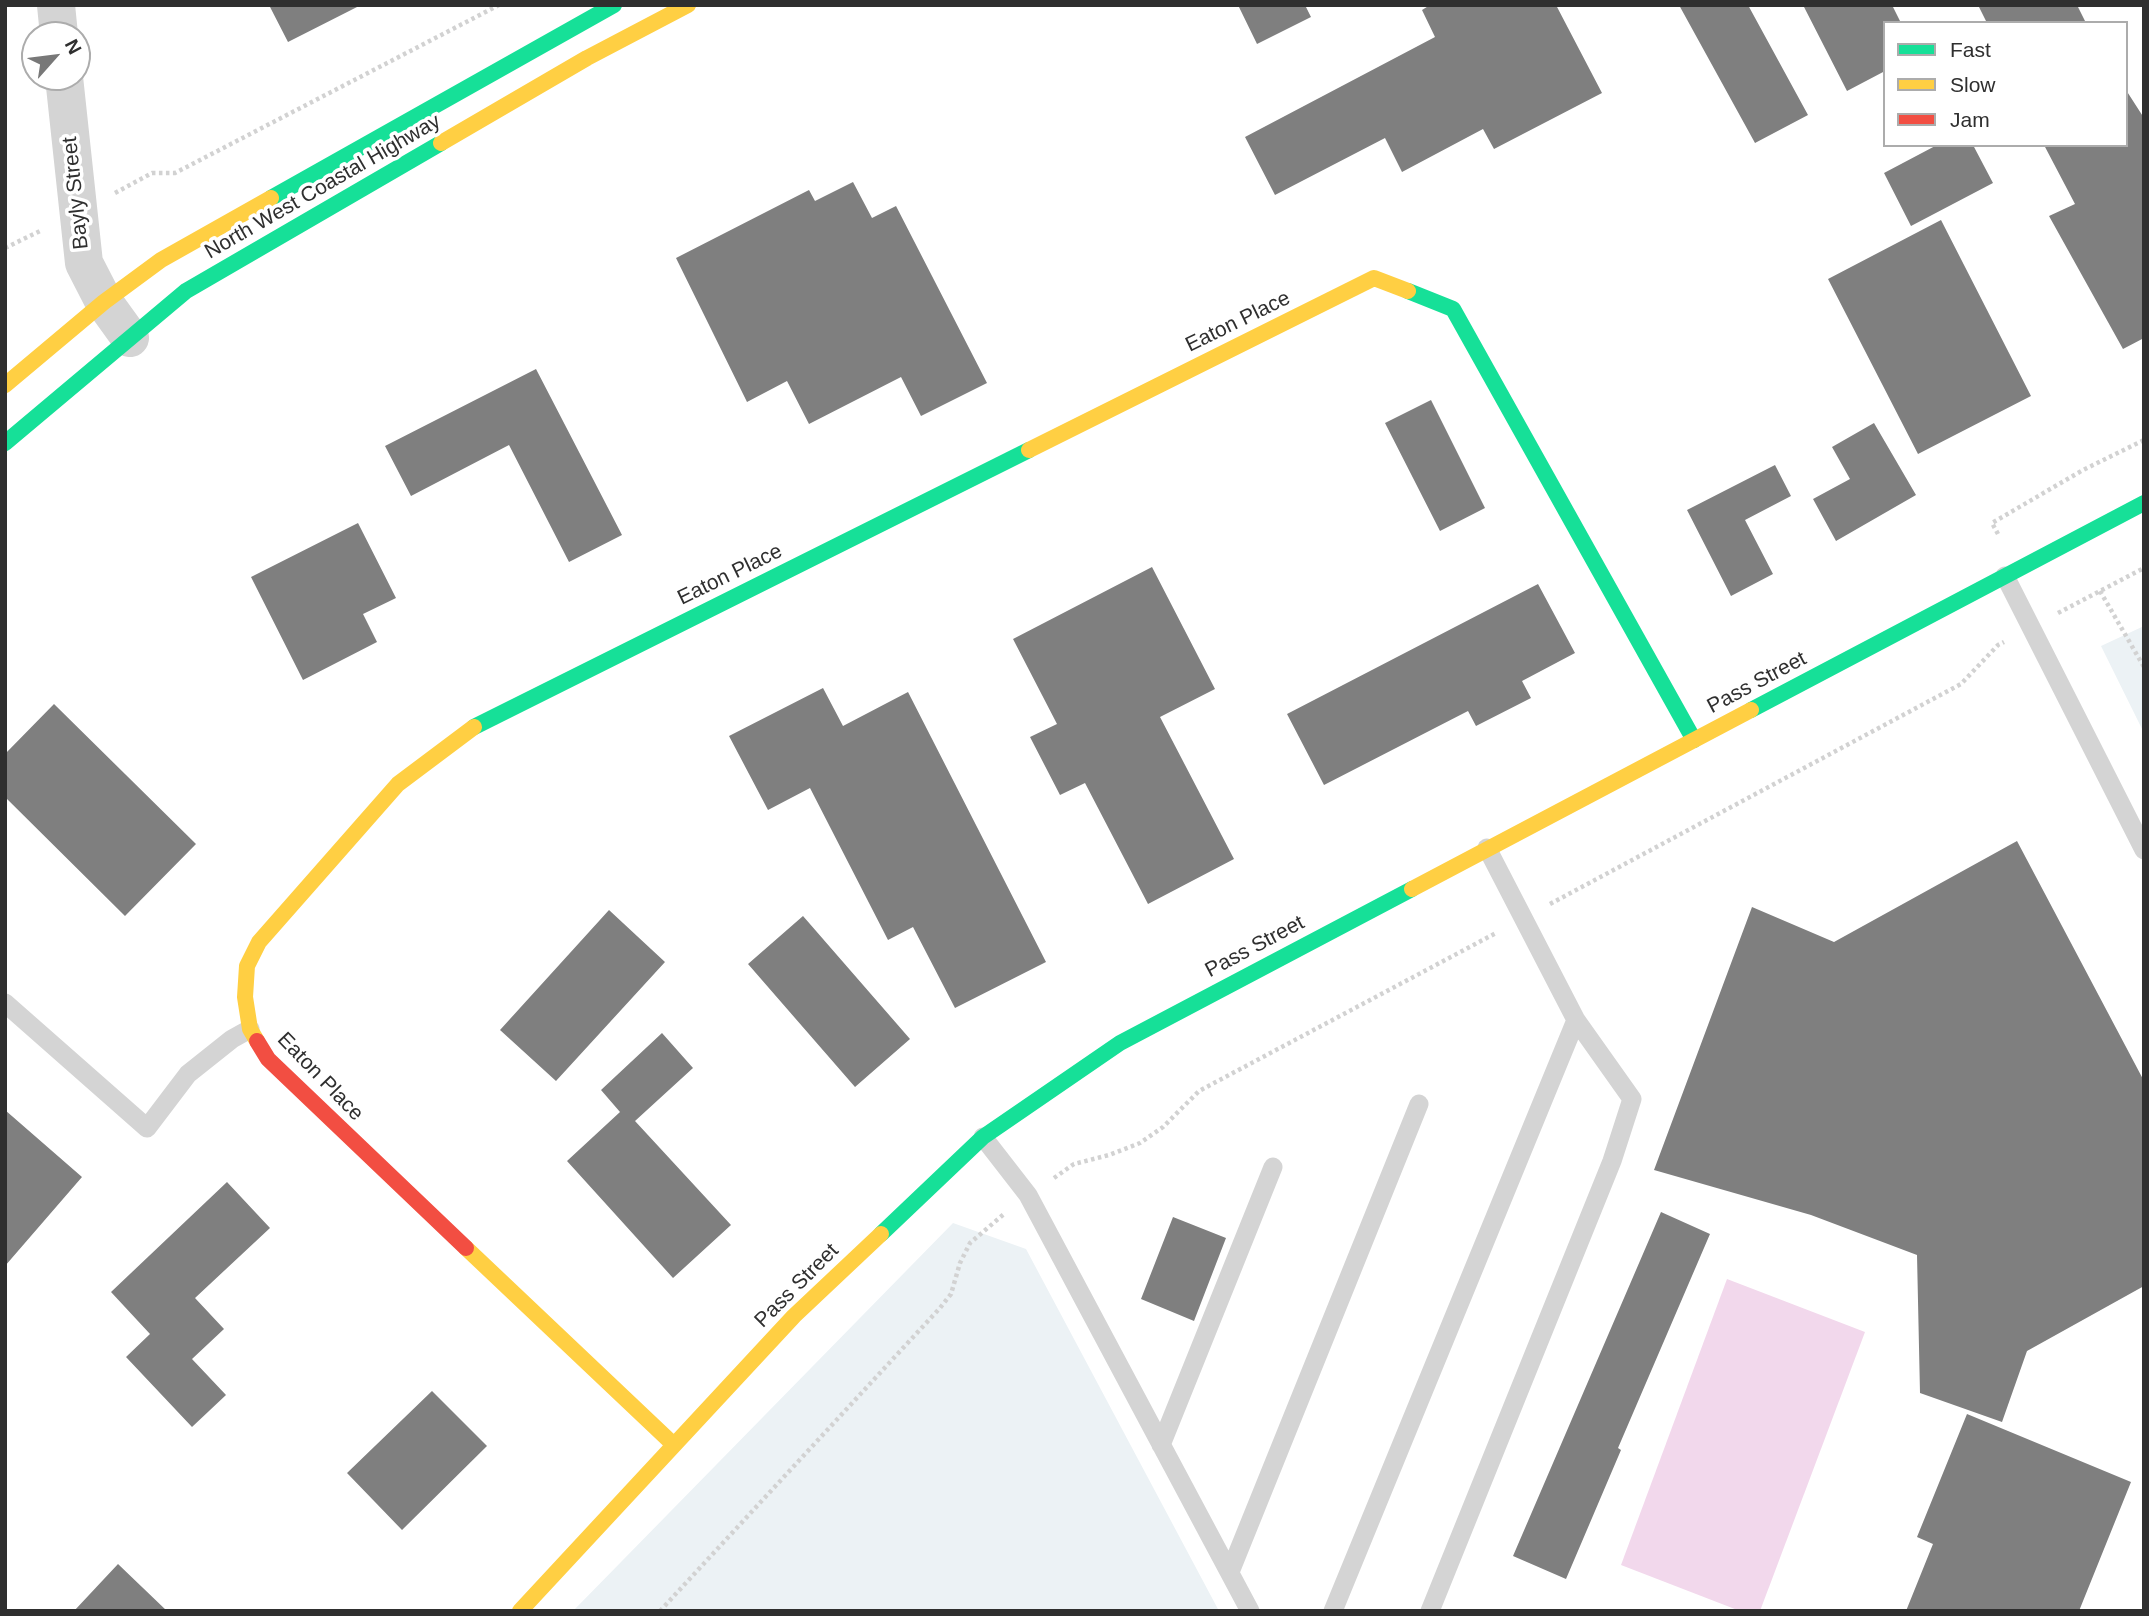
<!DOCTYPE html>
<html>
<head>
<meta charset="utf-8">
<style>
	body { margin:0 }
	#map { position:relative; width:2149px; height:1616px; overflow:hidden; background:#fff; font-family:Arial,sans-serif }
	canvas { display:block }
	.frame { position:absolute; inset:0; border:7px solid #2f2f2f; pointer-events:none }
	.legend { position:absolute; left:1883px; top:21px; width:245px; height:126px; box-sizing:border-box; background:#fff; border:2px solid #acacac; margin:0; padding:9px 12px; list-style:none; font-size:21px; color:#2f2f2f }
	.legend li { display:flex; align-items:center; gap:14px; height:35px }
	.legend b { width:35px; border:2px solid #acacac }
	.north { position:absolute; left:21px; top:21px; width:70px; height:70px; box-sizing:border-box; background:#fff; border:2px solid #acacac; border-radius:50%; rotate:62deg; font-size:19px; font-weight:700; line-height:28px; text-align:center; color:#2f2f2f }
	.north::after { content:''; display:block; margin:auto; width:24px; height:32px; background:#787878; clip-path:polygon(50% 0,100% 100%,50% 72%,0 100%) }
</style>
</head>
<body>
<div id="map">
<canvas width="2149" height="1616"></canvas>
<div class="frame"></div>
<ul class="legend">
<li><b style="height:9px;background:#16e098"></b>Fast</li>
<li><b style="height:9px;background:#ffcf43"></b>Slow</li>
<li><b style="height:9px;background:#f24e42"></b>Jam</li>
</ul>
<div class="north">N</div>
</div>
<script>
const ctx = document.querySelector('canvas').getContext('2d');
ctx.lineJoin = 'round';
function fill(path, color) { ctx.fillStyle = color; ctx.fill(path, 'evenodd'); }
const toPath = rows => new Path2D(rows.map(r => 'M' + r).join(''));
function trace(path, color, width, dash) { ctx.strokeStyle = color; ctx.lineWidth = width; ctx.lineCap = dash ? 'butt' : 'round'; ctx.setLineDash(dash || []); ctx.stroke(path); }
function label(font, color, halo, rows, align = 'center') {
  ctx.font = font + ' Arial,sans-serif'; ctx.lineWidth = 7; ctx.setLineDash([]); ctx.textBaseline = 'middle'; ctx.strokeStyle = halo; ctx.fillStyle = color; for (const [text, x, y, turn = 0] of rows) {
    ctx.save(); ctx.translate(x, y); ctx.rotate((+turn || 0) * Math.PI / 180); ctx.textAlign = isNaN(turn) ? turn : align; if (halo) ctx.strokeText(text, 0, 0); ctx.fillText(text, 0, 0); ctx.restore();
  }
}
fill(toPath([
	[2144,626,2144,733,2101,646],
	[953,1223,1026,1249,1219,1611,573,1611]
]), '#ecf2f5');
fill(toPath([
	[1727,1279,1865,1332,1760,1611,1740,1611,1621,1565]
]), '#f2d8ec');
fill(toPath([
	[269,5,361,5,288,42],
	[1238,5,1305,5,1311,17,1257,44],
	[1430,5,1556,5,1602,93,1494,149,1483,129,1402,172,1385,138,1275,195,1245,137,1435,37,1422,10],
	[1679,5,1748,5,1808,115,1755,143],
	[1803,5,1892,5,1901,23,1885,23,1885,71,1847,91],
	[1978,5,2077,5,2086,23,1987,23],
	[2126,90,2144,118,2144,338,2123,349,2049,216,2075,204,2044,145,2126,145],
	[1937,145,1973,145,1993,183,1911,226,1884,173],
	[853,182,872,218,896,206,987,383,921,416,901,377,809,424,787,381,747,402,676,258,809,190,815,201],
	[1941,220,2031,396,1918,454,1828,279],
	[536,369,622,535,569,562,509,445,411,496,385,446],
	[1431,400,1485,508,1440,531,1385,423],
	[1874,423,1916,495,1836,541,1813,499,1850,479,1832,447],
	[1775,465,1791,496,1745,520,1773,574,1731,596,1687,510],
	[358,523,396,598,363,614,377,642,303,680,251,577],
	[1152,567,1215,689,1160,717,1234,859,1148,904,1085,783,1060,795,1030,737,1057,724,1013,639],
	[1538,584,1575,653,1522,681,1531,698,1476,726,1468,711,1324,785,1287,714],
	[823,688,843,726,908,692,1046,962,955,1008,913,927,888,940,810,788,768,810,729,736],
	[54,704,196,844,125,916,5,797,5,754],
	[2017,841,2144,1081,2144,1286,2027,1351,2002,1422,1920,1393,1917,1255,1811,1215,1654,1170,1752,907,1834,942],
	[609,910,665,962,556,1081,500,1030],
	[803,916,910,1039,855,1087,748,964],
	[662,1033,693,1068,635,1121,731,1225,673,1278,567,1161,620,1112,601,1090],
	[5,1110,82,1177,5,1266],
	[227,1182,270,1228,195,1298,224,1329,192,1359,226,1395,192,1427,126,1357,150,1334,111,1292],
	[1661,1212,1710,1234,1618,1448,1621,1450,1566,1579,1513,1556],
	[1173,1217,1226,1238,1194,1321,1141,1299],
	[432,1391,487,1446,402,1530,347,1473],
	[1967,1414,2131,1482,2079,1611,1906,1611,1933,1544,1917,1537],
	[118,1564,167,1611,74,1611]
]), '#7f7f7f');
trace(toPath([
	[115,193,152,173,175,173,499,5],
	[5,248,42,230],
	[1998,534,1992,523,2083,470,2144,440],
	[2100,591,2144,667],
	[2058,613,2144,568],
	[1550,904,1961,684,1998,645,2004,642],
	[1054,1178,1074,1164,1109,1155,1140,1143,1163,1127,1199,1091,1496,933],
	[660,1611,940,1308,951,1294,960,1263,970,1243,1004,1214]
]), '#d2d2d2', 4.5, [3.5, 3.5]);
trace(toPath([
	[2005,576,2144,850],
	[5,1003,147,1128,188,1074,232,1039,250,1029],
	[983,1137,1028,1195,1250,1611],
	[1161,1445,1273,1167],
	[1230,1572,1419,1104],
	[1333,1611,1576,1020],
	[1430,1611,1612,1161,1632,1099,1576,1020,1487,848]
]), '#d4d4d4', 19);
trace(toPath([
	[56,5,59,35],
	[64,77,84,263,104,302,130,338]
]), '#d4d4d4', 38);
trace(toPath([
	[271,198,614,5],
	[1408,291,1453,309,1694,740],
	[5,443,186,291,441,143],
	[1751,710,2144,503],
	[474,727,1029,450],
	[881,1234,983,1137,1120,1043,1412,889]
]), '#16e098', 16);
trace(toPath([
	[441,143,587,58,688,5],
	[5,385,104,302,161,260,271,198],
	[1029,450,1374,278,1408,291],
	[1412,889,1751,710],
	[257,1041,250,1029,245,997,247,966,259,942,398,784,474,727],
	[466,1248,674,1445],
	[520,1611,794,1316,881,1234]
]), '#ffcf43', 16);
trace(toPath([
	[257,1041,268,1059,466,1248]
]), '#f24e42', 16);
label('21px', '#2f2f2f', '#fff', [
	["North West Coastal Highway",323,187,-30],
	["Bayly Street",76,193,-96],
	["Eaton Place",1238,322,-26],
	["Eaton Place",730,575,-26],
	["Pass Street",1757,683,-28],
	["Pass Street",1255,947,-28],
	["Eaton Place",320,1077,46],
	["Pass Street",797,1286,-45]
]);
</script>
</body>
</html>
